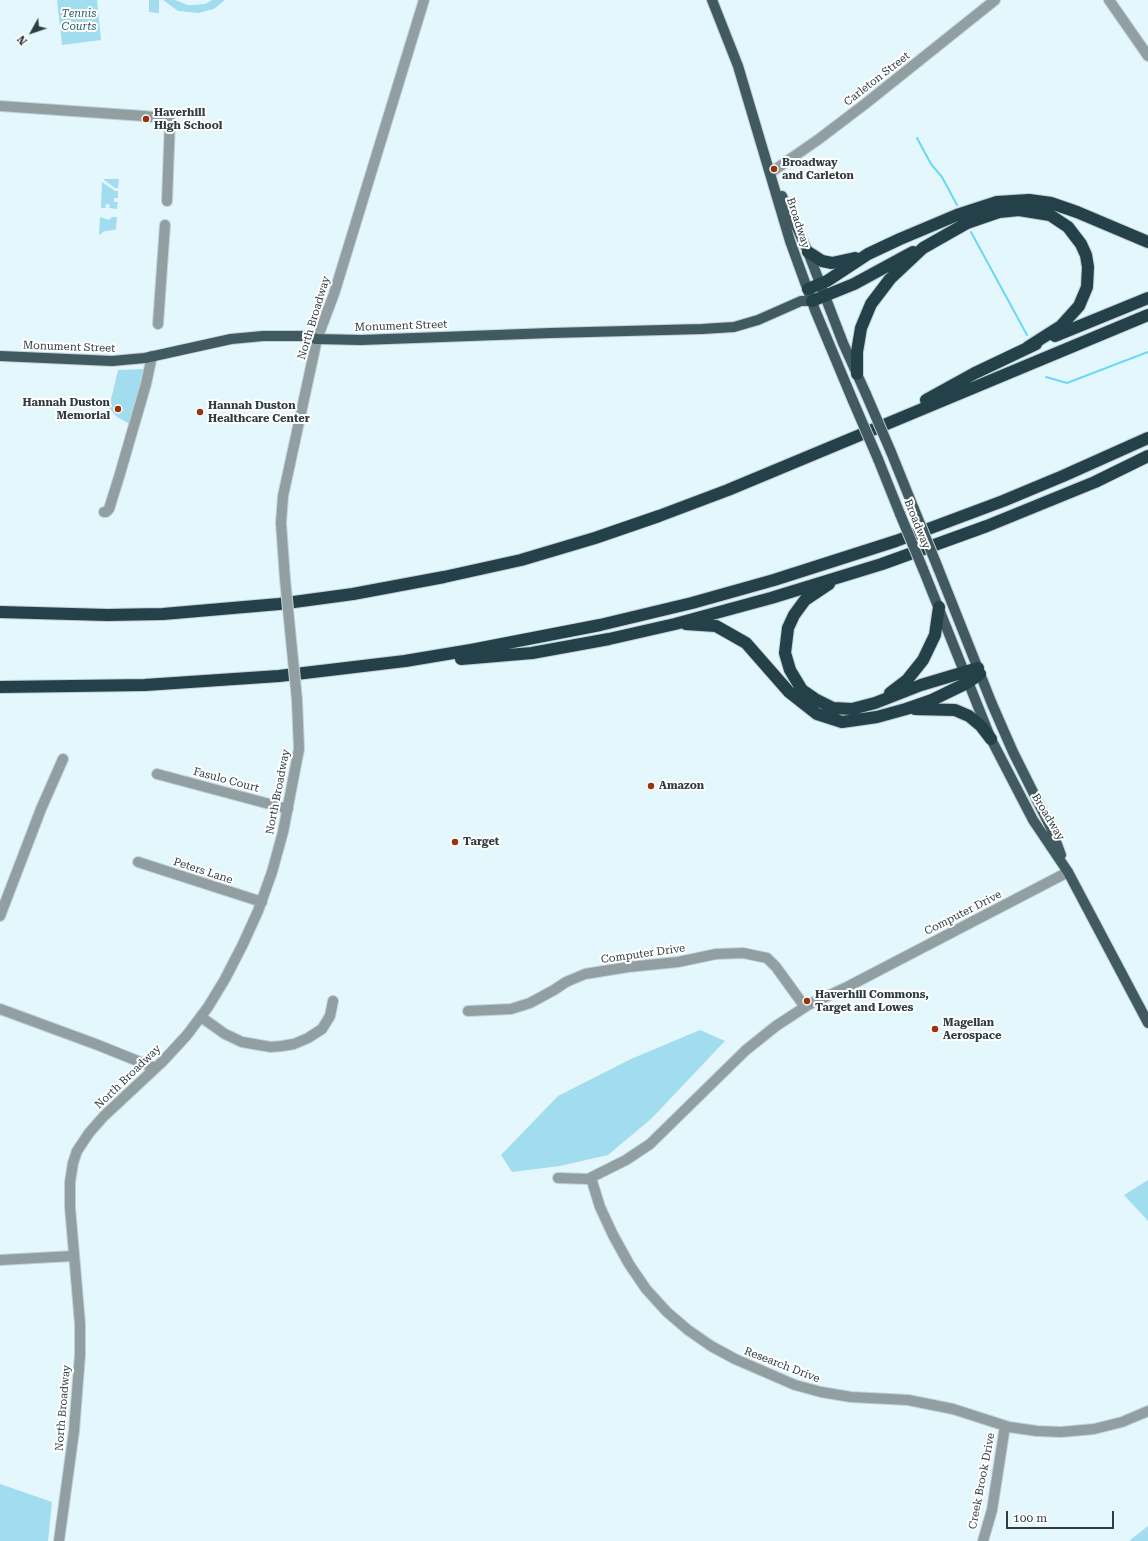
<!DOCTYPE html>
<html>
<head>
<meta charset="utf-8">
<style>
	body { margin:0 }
	#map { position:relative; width:1148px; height:1541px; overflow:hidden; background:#e4f7fd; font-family:"Roboto Serif",serif }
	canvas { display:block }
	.north { position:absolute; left:12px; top:12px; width:40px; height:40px; -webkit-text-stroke:3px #fff; paint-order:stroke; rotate:230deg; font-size:11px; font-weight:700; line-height:16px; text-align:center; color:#2f3c40 }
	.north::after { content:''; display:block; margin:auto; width:14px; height:18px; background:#2f3c40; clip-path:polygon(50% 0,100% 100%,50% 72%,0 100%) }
	.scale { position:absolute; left:1006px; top:1511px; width:108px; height:18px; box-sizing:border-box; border:2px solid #2f3c40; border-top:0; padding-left:5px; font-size:12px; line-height:14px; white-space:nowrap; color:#2f3c40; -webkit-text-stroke:3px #fff; paint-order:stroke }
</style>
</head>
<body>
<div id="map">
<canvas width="1148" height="1541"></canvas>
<div class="north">N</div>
<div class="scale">100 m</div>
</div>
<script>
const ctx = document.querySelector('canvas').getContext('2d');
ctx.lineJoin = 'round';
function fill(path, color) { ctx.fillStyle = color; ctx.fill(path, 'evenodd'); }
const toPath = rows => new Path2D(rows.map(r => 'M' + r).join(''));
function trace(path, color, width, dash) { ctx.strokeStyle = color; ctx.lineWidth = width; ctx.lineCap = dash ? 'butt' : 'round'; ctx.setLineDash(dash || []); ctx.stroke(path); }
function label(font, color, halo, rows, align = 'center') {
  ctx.font = font + ' "Roboto Serif",serif'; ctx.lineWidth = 4; ctx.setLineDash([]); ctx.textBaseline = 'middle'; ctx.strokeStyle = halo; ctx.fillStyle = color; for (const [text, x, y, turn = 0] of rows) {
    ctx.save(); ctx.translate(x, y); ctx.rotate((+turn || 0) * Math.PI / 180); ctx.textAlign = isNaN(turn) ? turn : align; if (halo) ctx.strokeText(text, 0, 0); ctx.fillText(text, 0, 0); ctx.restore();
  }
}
fill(toPath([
	[57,0,97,0,101,40,62,45],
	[149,0,159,0,159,13,149,12],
	[163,0,175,0,188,5,192,5,205,4,212,0,225,0,214,9,198,13,178,11],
	[104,179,119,179,118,188,115,188,104,180],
	[102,182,115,191,118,191,118,198,114,198,114,202,118,202,117,209,109,208,110,205,108,204,105,205,106,208,101,208],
	[100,217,109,220,112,217,117,217,116,229,114,230,105,231,99,235],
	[144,369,145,371,130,424,117,417,109,408,118,370],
	[700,1030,725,1041,651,1119,608,1155,560,1166,512,1172,501,1155,558,1096,631,1059],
	[1148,1180,1148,1221,1124,1195],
	[0,1484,52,1502,48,1541,0,1541],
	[1148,1526,1148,1541,1129,1541]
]), '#a1ddee');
trace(toPath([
	[917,138,931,164,942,177,957,205],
	[971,232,1027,335],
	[1046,377,1067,383,1148,352]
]), '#6ad8f4', 2);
const minor = toPath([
	[1109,0,1148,56],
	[0,106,144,116,162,118,170,121,167,201],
	[770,173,819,139,865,104,995,0],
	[158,324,165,225],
	[104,512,106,512,109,509,119,477,146,384,152,356],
	[285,579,281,523,283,496,317,339,334,294,424,0],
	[157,774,288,809],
	[138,862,262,902],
	[0,916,41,809,63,759],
	[0,1009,98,1045,155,1068],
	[468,1011,511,1009,530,1003,554,990,566,982,585,974,628,967,678,962,716,954,743,953,767,958,776,967,805,1007],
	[201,1017,225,1034,242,1042,271,1047,282,1046,294,1044,308,1038,322,1029,330,1016,333,1001],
	[558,1178,588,1179,626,1160,650,1144,746,1050,776,1026,808,1005,847,987,1068,872],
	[591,1178,600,1207,613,1235,629,1264,646,1289,667,1312,688,1330,711,1346,735,1359,795,1385,821,1392,851,1397,908,1400,953,1409,1009,1427,1037,1431,1061,1432,1094,1429,1122,1422,1148,1411],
	[0,1260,73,1256],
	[59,1541,74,1431,80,1355,80,1324,70,1207,70,1182,73,1163,77,1151,89,1133,104,1116,163,1061,187,1035,208,1007,225,979,243,944,258,911,272,872,283,832,299,749,297,700],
	[983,1541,992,1510,1005,1426]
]);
const major = toPath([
	[712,0,738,66,790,241,815,310,853,401],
	[782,196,808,252,843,343,866,394],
	[0,356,112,361,145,358,231,339,263,336,302,336,317,339,361,340,551,333,702,329,734,327,758,320,801,301,812,301],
	[891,452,914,509],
	[878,459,900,514],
	[938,568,992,704,1013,752,1051,828,1061,855],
	[923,569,991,739,1033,820,1068,872,1148,1023]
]);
const highway = toPath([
	[808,252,822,261,832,263,855,258],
	[808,289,827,281,868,254,900,239,957,215,997,202,1029,200,1051,203,1077,212,1148,242],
	[812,301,854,284,913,252],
	[1055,336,1148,298],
	[857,374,857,352,861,328,871,304,890,279,923,248,967,223,999,212,1019,210,1050,215,1068,227,1081,244,1086,255,1088,267,1087,287,1079,306,1061,326,1028,347],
	[926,400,975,373,1036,344],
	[829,584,805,600,794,615,788,628,785,653,790,670,802,690,815,699,833,708,852,709,875,703,921,685,978,668],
	[0,612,107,615,163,614,279,604,353,594,444,577,521,560,595,538,659,516,728,490,1148,315],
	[686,624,716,626,746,643,789,692,817,714,842,722,877,717,906,709,932,700,967,683,980,674],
	[461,659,532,653,609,639,675,624,771,598,882,564,987,526,1095,482,1148,456],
	[0,687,145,685,279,676,405,661,471,650,600,625,692,603,774,580,896,541,1003,501,1063,476,1148,438],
	[890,693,907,680,923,660,935,635,939,607],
	[915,709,955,710,969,716,981,726,991,739]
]);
trace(minor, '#c0d2d7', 12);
trace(major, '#c0d2d7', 12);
trace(highway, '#c0d2d7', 14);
trace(minor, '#919ea2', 10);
trace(major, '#415960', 10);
trace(highway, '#244149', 12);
const minorBridge = toPath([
	[285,579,297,700]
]);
const majorBridge = toPath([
	[866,394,891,452],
	[853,401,878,459],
	[914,509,938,568],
	[900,514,923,569]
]);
trace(minorBridge, '#c0d2d7', 12, []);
trace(majorBridge, '#c0d2d7', 12, []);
trace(minorBridge, '#919ea2', 10);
trace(majorBridge, '#415960', 10);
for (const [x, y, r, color] of [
	[146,119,4,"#98320f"],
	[774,169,4,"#98320f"],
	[118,409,4,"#98320f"],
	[200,412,4,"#98320f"],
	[651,786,4,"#98320f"],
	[455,842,4,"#98320f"],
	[807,1001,4,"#98320f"],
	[935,1029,4,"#98320f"]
]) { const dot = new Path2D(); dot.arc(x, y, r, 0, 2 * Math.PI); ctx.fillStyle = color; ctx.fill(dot); trace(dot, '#fff', 1.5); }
label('italic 11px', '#2d5d69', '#fff', [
	["Tennis",79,14],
	["Courts",79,27]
]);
label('11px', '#2f3c40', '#fff', [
	["Carleton Street",877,79,-38],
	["Broadway",798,223,72],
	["North Broadway",314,318,-73],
	["Monument Street",401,326,-2],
	["Monument Street",69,347,2],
	["Broadway",917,524,68],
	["Fasulo Court",226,780,15],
	["North Broadway",278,792,-79],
	["Broadway",1048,817,59],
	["Peters Lane",203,871,18],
	["Computer Drive",963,913,-27],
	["Computer Drive",643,954,-8],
	["North Broadway",128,1077,-44],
	["Research Drive",782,1365,21],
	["North Broadway",63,1408,-85],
	["Creek Brook Drive",982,1481,-79]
]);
label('bold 11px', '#2f3c40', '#fff', [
	["Haverhill",154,113],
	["High School",154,126],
	["Broadway",782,163],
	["and Carleton",782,176],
	["Hannah Duston",110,403,"right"],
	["Memorial",110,416,"right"],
	["Hannah Duston",208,406],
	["Healthcare Center",208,419],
	["Amazon",659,786],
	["Target",463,842],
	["Haverhill Commons,",815,995],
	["Target and Lowes",815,1008],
	["Magellan",943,1023],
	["Aerospace",943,1036]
], 'left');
</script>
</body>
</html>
